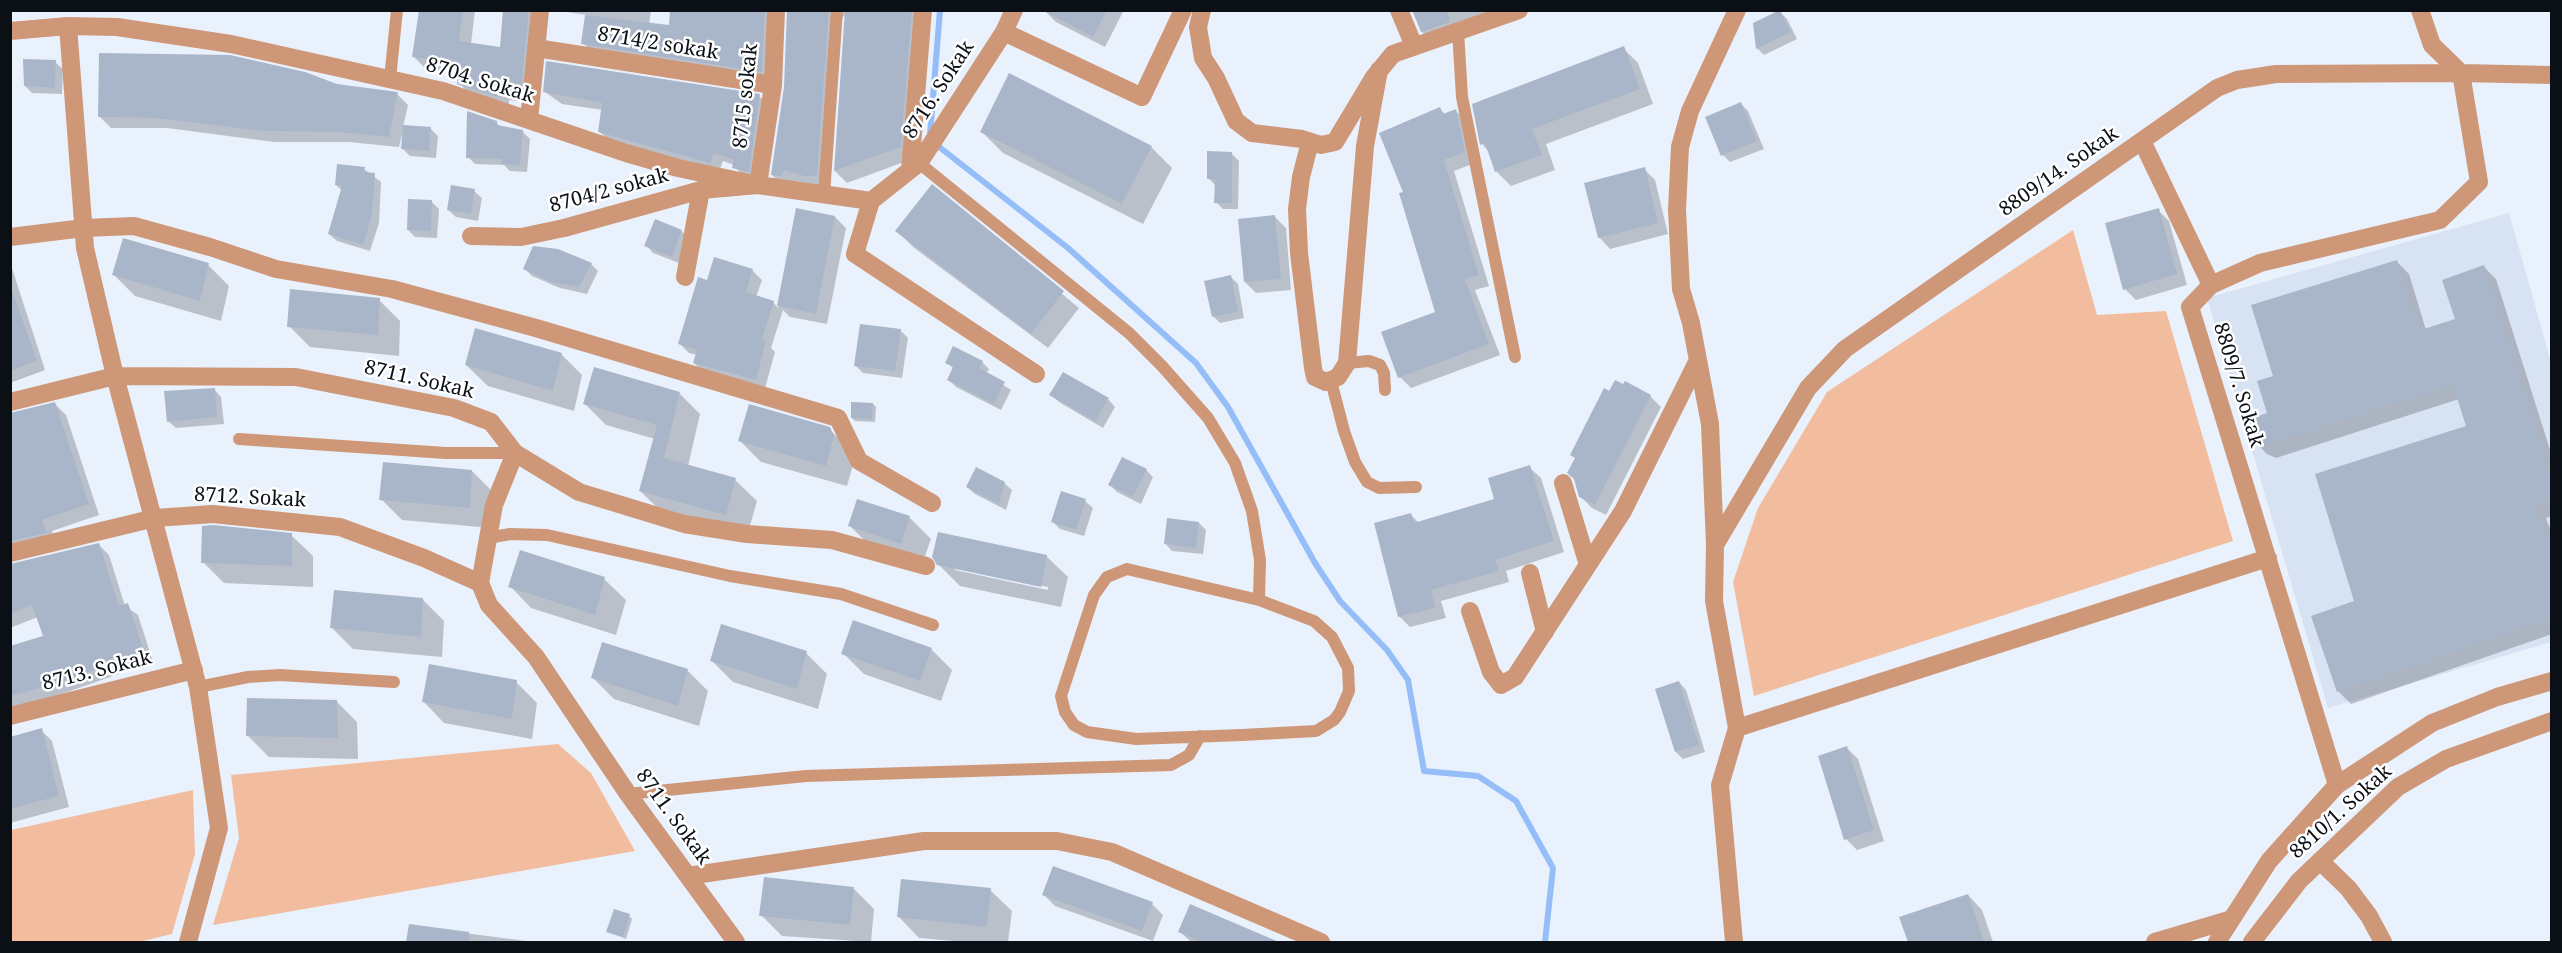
<!DOCTYPE html>
<html>
<head>
<meta charset="utf-8">
<style>
	body { margin:0 }
	#map { position:relative; width:2562px; height:953px; overflow:hidden; background:#e9f1fd; font-family:"Noto Serif",serif }
	canvas { display:block }
	.frame { position:absolute; inset:0; border:12px solid #0b1016; pointer-events:none }
</style>
</head>
<body>
<div id="map">
<canvas width="2562" height="953"></canvas>
<div class="frame"></div>
</div>
<script>
const ctx = document.querySelector('canvas').getContext('2d');
ctx.lineJoin = 'round';
function fill(path, color) { ctx.fillStyle = color; ctx.fill(path, 'evenodd'); }
const toPath = rows => new Path2D(rows.map(r => 'M' + r).join(''));
function trace(path, color, width, dash) { ctx.strokeStyle = color; ctx.lineWidth = width; ctx.lineCap = dash ? 'butt' : 'round'; ctx.setLineDash(dash || []); ctx.stroke(path); }
function label(font, color, halo, rows, align = 'center') {
  ctx.font = font + ' "Noto Serif",serif'; ctx.lineWidth = 5; ctx.setLineDash([]); ctx.textBaseline = 'middle'; ctx.strokeStyle = halo; ctx.fillStyle = color; for (const [text, x, y, turn = 0] of rows) {
    ctx.save(); ctx.translate(x, y); ctx.rotate((+turn || 0) * Math.PI / 180); ctx.textAlign = isNaN(turn) ? turn : align; if (halo) ctx.strokeText(text, 0, 0); ctx.fillText(text, 0, 0); ctx.restore();
  }
}
fill(toPath([
	[2509,213,2551,362,2551,642,2328,708,2207,298]
]), '#d7e2f2');
fill(toPath([
	[2073,230,2097,315,2166,311,2233,541,1754,696,1733,582,1758,508,1827,392],
	[558,744,591,773,635,851,213,925,239,838,231,775],
	[193,790,195,854,172,934,139,942,11,942,11,830]
]), '#f2bd9f');
fill(toPath([
	[421,10,475,10,471,44,501,48,504,10,550,10,543,15,532,102,509,100,509,108,471,95,459,83,460,74,426,69,414,57],
	[553,10,651,10,649,25,670,27,672,10,788,10,782,12,774,83,595,55,583,43,587,15],
	[789,10,926,10,912,159,847,183,835,171,847,11,840,22,828,187,796,181,794,187,784,187,772,175,786,87],
	[1124,10,1105,47,1056,22,1045,11],
	[1414,10,1496,10,1455,23,1457,30,1430,40,1422,32],
	[1780,12,1787,19,1797,39,1764,55,1757,48],
	[1623,48,1638,63,1653,104,1546,144,1555,170,1511,186,1497,172,1489,152,1482,144],
	[55,62,63,69,62,94,32,93,25,86],
	[337,85,397,94,408,105,403,127,431,129,438,136,436,158,410,156,403,149,402,134,399,147,349,142,274,142,167,128,111,128,100,117],
	[545,92,759,96,768,105,757,180,742,176,734,165,723,161,719,171,608,140,599,131,603,110,562,104],
	[1740,103,1748,111,1764,149,1730,162,1723,155],
	[1440,109,1446,115,1456,111,1467,122,1475,163,1454,171,1489,286,1475,290,1500,355,1411,388,1400,377,1437,313],
	[496,122,501,128,523,132,530,139,527,172,510,171,504,165,475,164,468,157],
	[982,132,1151,147,1172,168,1143,224,1003,153],
	[1231,153,1239,161,1238,209,1223,209,1216,202,1216,186,1208,178],
	[364,169,381,182,379,223,370,251,337,241,329,234,342,191,336,185],
	[1644,169,1655,180,1668,234,1610,249,1599,237],
	[932,186,1079,308,1048,348,913,247,897,231],
	[474,191,482,198,478,221,456,217,448,210],
	[432,202,439,209,437,238,415,237,408,230],
	[797,210,835,217,846,228,827,324,790,317,783,310,771,348,775,352,765,388,703,372,694,363,697,355,689,353,680,344,708,282,715,259,753,271,762,280,756,297,773,302,778,308],
	[2158,210,2169,221,2187,285,2136,300,2125,289],
	[1275,217,1286,228,1291,290,1256,293,1245,282],
	[681,231,689,238,679,263,653,253,646,245],
	[2396,261,2409,274,2426,330,2457,320,2484,267,2496,279,2552,456,2552,516,2546,518,2552,534,2552,634,2351,704,2338,691,2356,602,2468,427,2459,399,2276,458,2267,454,2254,441,2269,414,2275,377],
	[10,262,45,370,10,383],
	[591,264,598,271,587,294,560,288,532,276,525,269],
	[208,265,229,286,221,321,135,296,114,275],
	[1231,277,1238,284,1244,318,1220,323,1213,316],
	[379,300,400,321,399,356,310,347,289,326],
	[900,330,908,338,902,378,863,373,856,366],
	[561,354,582,375,574,411,488,386,466,365],
	[947,362,982,362,989,369,986,374,1011,390,1001,410,956,387,949,380,954,369],
	[214,389,221,397,224,424,176,428,168,421],
	[679,393,700,414,688,466,735,480,757,501,747,536,662,512,640,491,655,439,606,425,585,404],
	[1610,393,1650,396,1661,407,1606,515,1592,508,1580,496,1575,478],
	[1051,395,1108,399,1115,407,1103,428,1059,402],
	[55,404,66,415,99,515,52,531,57,544,10,550,10,414],
	[873,404,876,407,875,422,855,421,852,418],
	[829,429,851,450,855,458,847,486,761,462,740,441],
	[1529,467,1541,478,1564,552,1506,571,1509,582,1441,601,1446,618,1410,627,1399,616,1411,515,1419,523,1496,500],
	[1146,470,1153,477,1141,504,1117,492,1110,485],
	[472,471,493,492,491,528,402,520,381,499],
	[1004,483,1012,490,1006,510,975,494,967,487],
	[858,501,910,518,931,539,922,564,871,547,850,526],
	[1085,501,1093,508,1084,536,1060,529,1053,522],
	[1199,523,1206,530,1203,554,1172,551,1165,543],
	[291,535,313,556,313,587,224,583,203,562],
	[99,545,109,555,125,606,138,615,153,662,10,712,10,647,44,636,38,617,10,628,10,565],
	[1046,556,1068,577,1061,607,960,586,938,564],
	[955,567,1048,587,1048,590,955,570],
	[604,579,626,600,616,635,531,608,510,586],
	[423,600,444,621,442,657,353,649,332,628],
	[931,649,952,670,941,701,864,674,843,653],
	[806,653,827,674,818,709,733,682,712,661],
	[687,670,708,691,699,726,614,699,593,678],
	[516,682,537,703,532,739,444,723,423,701],
	[1679,682,1686,690,1705,752,1683,759,1676,752],
	[336,701,357,722,358,759,269,757,248,736],
	[41,730,52,741,69,807,10,823,10,738],
	[1847,748,1858,759,1884,841,1857,850,1846,839],
	[853,888,874,909,871,942,782,936,761,915],
	[990,890,1012,911,1008,942,966,942,919,938,898,916],
	[1044,895,1152,904,1163,915,1153,941,1055,906],
	[1968,895,1982,910,1993,942,1909,942,1901,918],
	[1191,906,1275,942,1191,942,1179,931],
	[629,916,632,919,626,939,608,932],
	[410,926,534,942,408,942]
]), '#0003');
trace(toPath([
	[930,135,940,10],
	[938,146,1068,248,1196,363,1228,407,1315,563,1340,601,1387,650,1408,680,1424,771,1478,776,1516,801,1553,868,1545,942]
]), '#95bef8', 6);
fill(toPath([
	[419,10,463,10,459,41,500,47,503,10,529,10,521,90,497,88,497,97,457,84,460,64,412,57],
	[670,10,765,10,762,72,581,44,585,15,669,25],
	[787,10,829,10,817,176,804,176,784,170,782,176,771,175,784,87],
	[845,10,912,10,901,147,834,171],
	[1042,10,1107,10,1093,37],
	[1412,10,1447,10,1450,22,1421,32],
	[1780,10,1791,32,1756,49,1753,23],
	[1624,46,1640,89,1532,129,1542,155,1495,172,1485,143,1480,145,1472,104],
	[99,53,230,55,305,72,337,84,398,92,389,137,337,132,263,131,155,118,98,117],
	[23,59,56,60,55,88,24,86],
	[546,61,760,94,749,172,732,168,734,160,714,153,710,163,598,132,602,103,543,92],
	[1009,73,1152,146,1122,204,980,132],
	[1741,102,1757,141,1721,156,1705,117],
	[1440,107,1443,114,1456,109,1465,152,1444,160,1479,275,1465,279,1489,344,1398,378,1381,332,1435,312,1399,193,1403,192,1379,133],
	[467,111,497,121,497,125,523,130,520,166,501,164,502,159,466,158],
	[403,125,431,127,429,151,401,149],
	[1207,151,1232,152,1232,203,1214,203,1215,179,1207,179],
	[337,164,365,167,364,172,375,173,372,215,363,245,328,234,342,186,335,185],
	[1645,167,1658,223,1598,238,1584,183],
	[932,184,1064,291,1031,334,895,231],
	[451,185,475,189,471,214,447,210],
	[408,199,432,200,431,231,407,230],
	[796,208,835,216,816,314,777,306],
	[2159,208,2177,274,2123,290,2105,223],
	[1275,215,1281,279,1244,282,1238,219],
	[655,219,682,230,672,257,644,246],
	[123,238,209,263,200,301,112,275],
	[533,246,558,249,592,263,579,287,551,282,523,269],
	[714,257,753,269,746,292,774,301,762,340,766,341,756,380,693,363,697,350,678,344,698,277,707,280],
	[2397,260,2418,331,2455,319,2442,280,2484,265,2552,480,2552,500,2535,505,2544,535,2552,533,2552,618,2337,692,2311,616,2354,601,2315,474,2466,426,2453,385,2262,446,2253,442,2248,426,2255,417,2267,413,2257,381,2273,376,2251,305],
	[1231,275,1238,312,1212,317,1204,281],
	[290,289,380,298,378,335,287,327],
	[13,293,37,361,10,371,10,294],
	[860,324,901,329,895,371,854,366],
	[475,328,562,353,553,391,465,365],
	[953,346,983,361,979,368,1005,382,994,404,947,380,953,367,945,363],
	[594,367,680,392,664,458,736,478,726,515,639,491,657,425,583,404],
	[1063,372,1109,398,1095,421,1049,395],
	[1615,380,1623,384,1625,381,1651,395,1595,505,1579,497,1574,479,1567,473,1575,458,1570,455,1604,388,1609,391],
	[215,388,217,417,167,422,164,391],
	[55,402,89,504,42,520,47,533,10,541,10,413],
	[851,402,873,403,872,419,851,418],
	[749,404,830,427,834,436,826,466,738,441],
	[1122,457,1147,469,1133,497,1108,485],
	[383,462,472,470,470,508,379,500],
	[1530,465,1554,541,1495,560,1499,571,1431,590,1435,608,1398,617,1374,523,1411,513,1414,523,1494,499,1488,478],
	[976,467,1005,482,999,504,966,487],
	[1061,491,1086,499,1076,530,1051,522],
	[857,499,910,516,901,544,848,526],
	[1167,518,1199,522,1196,548,1164,544],
	[213,525,292,533,292,566,201,563,202,526],
	[938,532,1047,555,1041,587,937,565,932,557],
	[99,543,119,606,128,603,144,652,52,685,10,696,10,646,43,636,32,605,10,614,10,564],
	[520,550,605,577,595,615,508,587],
	[334,590,423,598,421,637,330,628],
	[853,620,932,648,920,681,841,654],
	[721,624,807,651,797,689,710,661],
	[602,642,688,669,678,706,591,678],
	[429,664,517,680,512,719,422,702],
	[1679,681,1699,745,1675,752,1655,689],
	[247,698,337,700,338,738,246,736],
	[42,728,59,796,10,809,10,737],
	[1847,746,1874,830,1844,840,1818,756],
	[1053,866,1153,902,1142,931,1042,895],
	[764,877,854,887,850,925,759,916],
	[901,879,991,888,987,927,897,917],
	[1968,894,1984,942,1908,942,1899,917],
	[1190,904,1279,942,1202,942,1178,932],
	[614,909,630,914,623,937,606,932],
	[409,924,469,932,469,942,406,942]
]), '#a9b6c9');
trace(toPath([
	[1458,31,1462,97,1515,357],
	[390,79,397,10],
	[919,163,1129,333,1162,366,1208,418,1235,463,1252,511,1260,560,1259,600],
	[824,194,837,10],
	[1347,363,1369,361,1380,365,1384,373,1385,390],
	[1331,381,1344,431,1355,462,1367,482,1379,488,1416,487],
	[239,439,446,453,515,453],
	[488,538,510,534,547,535,730,576,841,594,933,625],
	[1127,569,1259,600,1314,621,1332,637,1348,668,1349,691,1340,712,1334,720,1316,731,1242,735,1136,739,1087,732,1074,725,1065,712,1061,696,1094,595,1107,577,1127,569],
	[198,687,248,677,280,675,394,682],
	[628,794,806,776,1171,765,1189,755,1200,736]
]), '#ce9778', 12);
trace(toPath([
	[1202,10,1198,27,1203,58,1216,78,1236,121,1252,133,1302,139,1321,145,1335,142,1374,77,1393,54,1519,10],
	[1399,10,1414,46],
	[68,26,85,248,115,376,198,687,219,828,188,942],
	[10,31,68,26,117,27,231,44,443,91,626,153,678,168,758,185,871,201,919,163,1004,32,1014,10],
	[1004,32,1142,97,1183,10],
	[536,48,773,85],
	[529,120,540,10],
	[2142,141,2211,285],
	[1310,142,1301,177,1297,209,1299,253,1313,368,1315,377,1326,382,1338,377,1347,363,1365,146,1379,70],
	[910,170,923,10],
	[871,201,855,254,1036,374],
	[471,236,521,237,564,228,701,190,758,185,773,85,776,10],
	[10,237,84,228,134,226,210,247,276,269,392,289,536,328,838,418,859,461,932,503],
	[685,277,701,190],
	[10,402,115,376,296,377,454,408,491,422,515,453,494,505,480,583,489,605,536,657,628,794,736,942],
	[515,453,579,492,684,524,747,534,832,540,926,566],
	[1563,483,1588,565],
	[1715,545,1808,388,1845,349,2217,88,2237,80,2276,74,2461,73,2552,75],
	[10,553,155,518,213,514,340,527,424,558,480,583],
	[1530,573,1545,632],
	[1470,611,1491,672,1501,685,1515,677,1623,511,1698,360],
	[10,716,194,670],
	[1737,728,2268,558],
	[2337,785,2190,307,2211,285,2260,263,2440,220,2479,182,2461,73,2432,45,2420,10],
	[2320,861,2348,888,2369,916,2383,942],
	[688,876,924,841,1057,841,1112,852,1321,942],
	[1734,942,1720,785,1737,728,1714,601,1715,545,1710,424,1691,323,1681,289,1677,210,1680,147,1690,111,1737,10],
	[2155,942,2229,920]
]), '#ce9778', 18);
trace(toPath([
	[2217,942,2269,861,2337,785,2432,723,2497,697,2552,681],
	[2252,942,2299,881,2398,787,2446,759,2552,721]
]), '#ce9778', 18);
label('20px', '#0b1016', '#fff', [
	["8714/2 sokak",658,44,9],
	["8704. Sokak",480,81,17],
	["8716. Sokak",939,90,-57],
	["8715 sokak",746,96,-84],
	["8809/14. Sokak",2059,172,-35],
	["8704/2 sokak",609,191,-15],
	["8711. Sokak",419,380,13],
	["8809/7. Sokak",2238,385,73],
	["8712. Sokak",250,498,3],
	["8713. Sokak",97,671,-14],
	["8810/1. Sokak",2341,812,-42],
	["8711. Sokak",673,817,54]
]);
</script>
</body>
</html>
